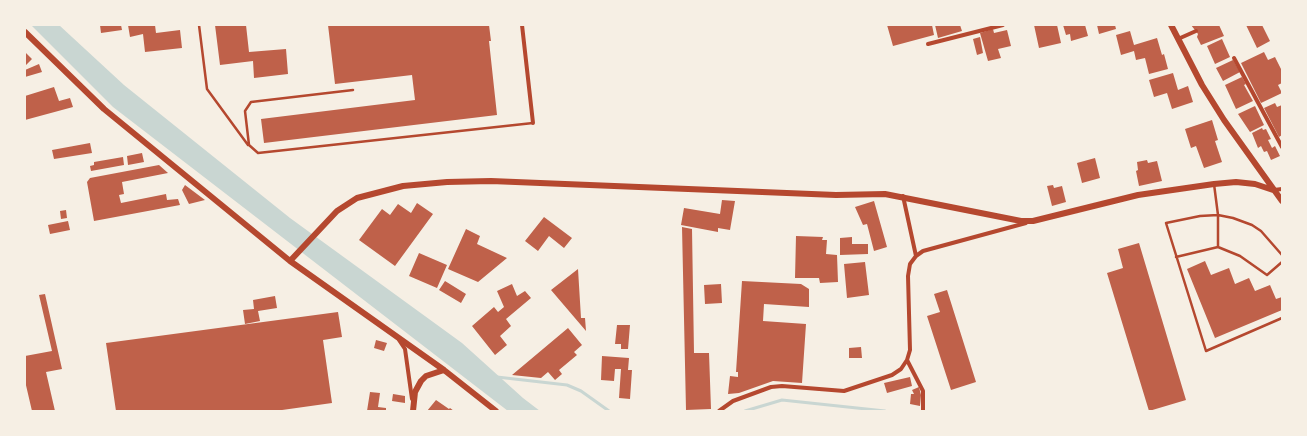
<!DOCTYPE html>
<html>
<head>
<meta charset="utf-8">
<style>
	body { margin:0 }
	#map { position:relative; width:1307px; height:436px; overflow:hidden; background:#f6efe4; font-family:"Nunito Sans",sans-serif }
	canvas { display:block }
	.frame { position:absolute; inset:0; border:26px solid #f6efe4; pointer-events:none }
</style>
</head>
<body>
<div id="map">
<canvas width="1307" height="436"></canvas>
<div class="frame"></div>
</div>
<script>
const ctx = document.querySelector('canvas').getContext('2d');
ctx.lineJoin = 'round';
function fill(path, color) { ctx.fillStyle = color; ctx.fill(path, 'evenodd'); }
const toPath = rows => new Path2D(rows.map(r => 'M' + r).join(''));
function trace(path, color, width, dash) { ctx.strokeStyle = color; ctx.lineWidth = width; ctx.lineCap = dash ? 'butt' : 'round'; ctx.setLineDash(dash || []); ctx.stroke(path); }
fill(toPath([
	[31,25,59,25,124,85,290,218,462,343,523,398,540,411,508,411,113,107]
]), '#c9d6d2');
trace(toPath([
	[497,377,567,385,581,391,609,411],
	[745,411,782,400,885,411]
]), '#c9d6d2', 3);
fill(toPath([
	[100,25,121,25,122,30,101,33],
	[128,25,155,25,156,33,180,30,182,48,145,52,143,34,130,37],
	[215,25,246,25,249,52,286,49,288,74,254,78,253,61,220,65],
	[328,25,489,25,491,41,489,41,497,115,264,143,261,119,415,100,412,75,335,84],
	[887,25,932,25,934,35,893,46],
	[935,25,960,25,962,31,938,38],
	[1034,25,1057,25,1061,43,1039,48],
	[1063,25,1085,25,1088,36,1071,41,1070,34,1066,35],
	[1097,25,1115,25,1116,29,1099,34],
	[1191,25,1219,25,1224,36,1201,45,1197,37,1198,34],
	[1246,25,1262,25,1270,41,1257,48],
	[993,29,994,33,1007,30,1011,46,998,49,1001,58,988,61,980,33],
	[1130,31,1134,45,1157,38,1162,55,1164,54,1168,69,1149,74,1145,58,1136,60,1134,51,1121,55,1116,35],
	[980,37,983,53,977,55,973,39],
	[1222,39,1230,57,1215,64,1207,46],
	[25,52,32,59,25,66],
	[1264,52,1268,60,1275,57,1282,71,1282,83,1278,85,1282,93,1261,103,1241,63],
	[1233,60,1240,72,1223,81,1216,68],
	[39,64,42,72,25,77,25,70],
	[1173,73,1178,90,1188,86,1193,102,1172,109,1167,93,1154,97,1149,80],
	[1242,77,1246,84,1244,85,1253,101,1236,109,1225,85],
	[54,87,59,101,70,98,73,107,25,120,25,96],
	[1275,103,1277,107,1282,105,1282,135,1279,137,1264,108],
	[1255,106,1264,125,1250,132,1238,114],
	[1212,120,1218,140,1215,141,1222,162,1204,168,1196,146,1191,148,1185,129],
	[1262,128,1263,130,1266,129,1271,139,1268,140,1272,148,1275,146,1280,156,1271,160,1267,151,1264,152,1261,146,1258,148,1252,133],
	[90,143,92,153,54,159,52,150],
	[142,153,144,162,128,165,127,156],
	[123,157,124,165,91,171,90,166,94,165,94,162],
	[1095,158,1100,178,1082,183,1077,163],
	[1147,160,1148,163,1157,161,1162,181,1139,186,1136,171,1138,170,1137,162],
	[159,165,168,173,122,182,124,194,119,195,121,203,166,194,167,200,178,199,180,205,94,221,87,182,90,178],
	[185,185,205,200,189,204,182,190],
	[1053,185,1054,188,1062,186,1066,202,1052,206,1047,186],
	[722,200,735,201,730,230,718,228,718,232,681,225,684,208,720,214],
	[874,201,887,247,874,251,867,224,863,225,855,207],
	[417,203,433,214,395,266,359,240,382,209,390,215,398,204,411,213],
	[66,210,67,218,61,219,60,211],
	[544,217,572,238,564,248,549,236,538,251,525,241],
	[68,221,70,230,50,234,48,225],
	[682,227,692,229,694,353,709,353,711,409,686,410],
	[466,229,480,236,477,244,507,258,478,282,448,269],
	[796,236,823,237,822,240,827,240,826,254,837,255,838,282,820,283,819,278,795,278],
	[852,237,852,244,868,244,868,254,840,255,840,238],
	[1139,243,1186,400,1149,411,1107,273,1123,268,1118,249],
	[419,253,447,265,437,288,409,276],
	[1205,261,1211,275,1229,268,1235,284,1249,278,1255,291,1270,285,1276,299,1282,297,1282,310,1215,338,1187,269],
	[865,262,869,295,847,298,844,264],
	[578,269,581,318,585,318,586,331,551,290],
	[445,281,466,294,461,303,439,290],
	[742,281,801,284,809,289,809,307,764,304,763,321,806,324,802,383,773,381,739,393,728,394,730,376,738,377,738,372,736,372],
	[512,284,517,296,525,291,531,298,506,319,511,326,500,336,507,345,495,355,472,326,494,307,498,312,504,307,497,291],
	[721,284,722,303,705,304,704,285],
	[947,290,976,382,951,390,927,316,940,312,934,294],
	[45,294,62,369,46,372,55,411,32,411,25,381,25,356,52,351,39,295],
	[275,296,277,308,258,311,260,321,245,324,243,310,254,309,253,300],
	[338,312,342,337,323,340,332,403,275,411,116,411,106,343],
	[617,325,630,325,628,349,621,349,621,344,615,344],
	[568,328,582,345,574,352,577,355,559,370,562,374,555,380,548,372,541,378,512,375],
	[376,340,387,343,384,351,374,348],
	[861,347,862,358,849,358,849,348],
	[602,356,629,358,628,370,632,370,630,399,619,398,621,369,615,369,614,381,601,380],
	[910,377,912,386,887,393,884,383],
	[919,387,921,395,920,406,910,404,911,394,914,394,912,390],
	[370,392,380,393,378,407,386,408,386,411,367,411],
	[393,394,405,396,405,403,392,401],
	[436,400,449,409,450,408,454,411,427,411]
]), '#bf614a');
trace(toPath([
	[199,25,207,89,248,145],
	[353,90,251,102,245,111,249,145,258,153,533,123],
	[1214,184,1218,215,1218,247],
	[1282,255,1261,231,1252,225,1233,218,1218,215,1200,216,1166,223,1206,351,1282,318],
	[1176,257,1218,247,1240,256,1267,275,1282,262]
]), '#b5482f', 2.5);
trace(toPath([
	[522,25,533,123],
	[1178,39,1196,31],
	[928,44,1003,25],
	[1234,58,1282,147],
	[1274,190,1282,189],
	[903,196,916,256],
	[399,340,405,349,412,399],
	[907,360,923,391,923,411],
	[719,411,733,401,771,387,782,386,844,391,892,375,901,369,907,360,910,350,908,276,910,264,916,256,923,251,1026,223]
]), '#b5482f', 4);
trace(toPath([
	[1171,25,1202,85,1224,120,1282,201],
	[25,32,104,109,290,261,444,370,496,411],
	[290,261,337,211,357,198,403,186,447,182,491,181,836,195,885,194,1021,221,1033,221,1138,195,1214,184,1236,182,1255,184,1273,190],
	[413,411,415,392,421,381,426,376,444,370]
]), '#b5482f', 6);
</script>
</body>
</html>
